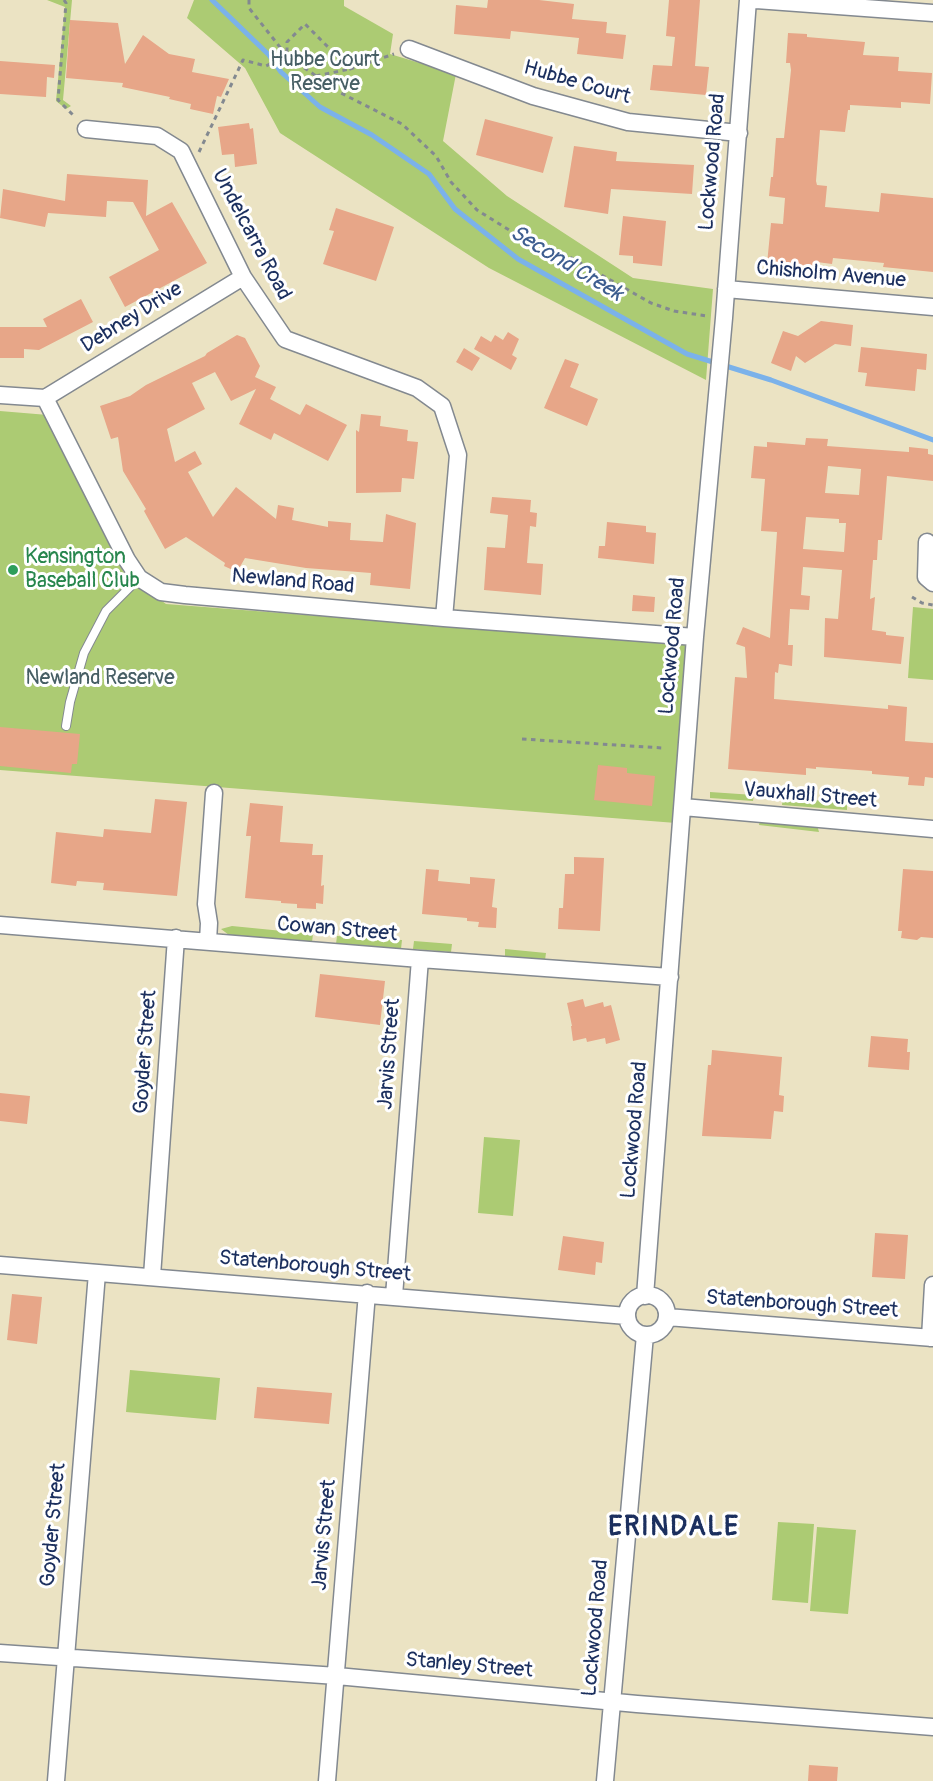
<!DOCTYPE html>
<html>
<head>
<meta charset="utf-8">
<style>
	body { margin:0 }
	canvas { display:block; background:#ebe3c3 }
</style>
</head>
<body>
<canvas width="933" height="1781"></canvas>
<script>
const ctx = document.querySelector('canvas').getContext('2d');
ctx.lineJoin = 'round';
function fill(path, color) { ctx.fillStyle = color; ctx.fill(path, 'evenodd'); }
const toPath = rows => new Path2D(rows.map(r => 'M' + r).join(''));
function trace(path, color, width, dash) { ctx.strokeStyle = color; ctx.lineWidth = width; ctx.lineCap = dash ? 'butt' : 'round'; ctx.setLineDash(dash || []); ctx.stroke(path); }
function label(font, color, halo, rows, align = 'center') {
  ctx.font = font + ' Pangolin,sans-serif'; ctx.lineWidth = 6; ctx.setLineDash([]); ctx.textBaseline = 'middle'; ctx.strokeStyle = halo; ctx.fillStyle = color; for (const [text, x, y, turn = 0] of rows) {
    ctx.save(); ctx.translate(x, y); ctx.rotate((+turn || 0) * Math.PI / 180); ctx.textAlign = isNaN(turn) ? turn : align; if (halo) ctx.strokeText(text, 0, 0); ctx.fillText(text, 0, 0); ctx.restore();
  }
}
fill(toPath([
	[47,0,72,0,63,100,71,106,66,109,56,101,65,7],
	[194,0,344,0,344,6,393,34,390,54,456,74,443,141,507,196,633,278,713,289,706,380,489,268,280,133,245,68,187,18],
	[0,411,48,415,124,573,166,604,689,645,676,823,0,770],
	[913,607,933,609,933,680,908,678],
	[710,792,754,795,753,801,710,798],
	[783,797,847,803,847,810,782,805],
	[760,820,817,825,819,832,759,825],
	[232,926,313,934,312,942,229,935,221,929],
	[337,936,402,940,401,949,336,944],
	[414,941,452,944,451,952,413,949],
	[505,949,546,953,545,960,505,957],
	[484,1137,520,1140,513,1216,478,1213],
	[130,1370,220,1378,216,1420,126,1412],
	[778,1522,814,1524,808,1603,772,1600],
	[817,1527,856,1530,848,1614,810,1611]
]), '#accb73');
trace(toPath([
	[212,0,269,55,281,72,320,107,372,135,429,174,455,209,518,259,687,354,771,380,933,440]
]), '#7bb2ea', 5);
fill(toPath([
	[488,0,539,0,574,4,572,19,607,22,606,33,626,35,623,59,577,54,579,38,511,31,510,39,454,34,456,5,487,8],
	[669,0,700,0,695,66,709,67,706,95,650,90,653,65,672,66,675,37,666,36],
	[70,20,118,23,125,64,143,35,169,54,195,59,192,72,229,79,221,97,217,96,213,114,190,109,191,104,169,99,170,97,122,87,123,83,66,78],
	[788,33,807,34,807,37,865,42,863,55,899,57,898,71,932,73,930,104,901,102,901,108,850,105,850,110,848,110,845,132,820,130,816,181,817,185,827,186,825,207,879,212,881,193,933,198,933,272,883,267,884,263,833,258,832,264,817,262,817,269,767,264,771,223,783,224,785,198,769,196,771,177,773,177,776,138,784,138,791,70,790,63,786,63],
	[0,61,55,65,54,78,47,77,46,97,0,94],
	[485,119,553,137,543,173,476,155],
	[249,123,250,129,253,128,257,164,235,167,234,154,222,155,218,127],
	[574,146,617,152,616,161,694,165,692,194,611,189,608,214,564,207],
	[67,174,148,180,146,216,172,202,207,263,125,307,109,277,159,250,133,202,107,201,106,217,48,213,45,227,0,218,3,189,65,201],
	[336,208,394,227,376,281,323,264,334,231,329,230],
	[623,216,666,221,662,266,633,263,633,256,619,255],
	[81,299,93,322,39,350,24,349,24,358,0,358,0,327,47,327,43,319],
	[821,321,853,325,851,346,835,344,805,363,796,356,791,371,771,363,783,331,798,336],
	[508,332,519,339,512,355,517,358,511,370,474,349,481,336,491,342,495,335,503,340],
	[237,335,245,338,260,366,255,377,276,387,270,399,300,415,306,404,347,425,328,461,274,433,271,440,239,424,256,389,231,401,215,372,192,383,205,409,167,429,175,462,195,451,202,464,188,472,213,517,236,487,276,519,278,505,294,508,292,520,328,527,328,521,351,523,350,540,383,542,386,514,416,523,410,589,370,585,371,573,306,568,245,558,237,572,224,566,225,563,186,537,165,549,144,511,146,509,123,471,118,437,111,439,100,406,130,396,146,385,205,356,207,353],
	[861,347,927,354,926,370,917,369,915,391,865,386,867,373,858,372],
	[464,348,480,358,472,371,456,362],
	[565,359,579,364,570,387,598,399,587,426,544,408],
	[361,414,381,416,380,426,408,430,407,441,418,442,414,479,402,478,401,492,356,493,356,430,359,432],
	[806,438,828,439,827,446,909,452,909,447,928,449,928,454,933,455,933,481,887,476,882,540,878,540,877,560,873,560,870,599,875,597,872,630,886,632,886,635,904,637,901,664,824,657,825,618,838,619,842,570,803,567,801,595,810,596,809,610,790,609,788,645,793,645,792,666,779,664,778,673,775,672,774,699,888,709,888,705,907,707,905,741,933,743,933,778,925,777,924,786,908,785,909,777,872,774,872,771,816,767,816,769,806,768,806,775,728,769,735,677,747,678,745,647,736,644,743,627,770,638,777,532,761,531,765,479,751,478,754,446,767,447,767,442,805,445],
	[828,466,861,469,859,495,825,493],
	[806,517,839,519,839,523,846,523,844,552,803,549],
	[492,497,531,500,530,512,537,513,536,527,530,526,527,563,543,564,541,595,484,590,487,547,505,548,508,515,490,513],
	[607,522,646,526,646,532,656,533,654,564,598,558,599,546,605,546],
	[633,595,655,597,654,612,632,611],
	[0,727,80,734,77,764,72,764,71,773,0,766],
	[598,765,627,768,627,773,655,776,652,806,594,800],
	[155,799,187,802,177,896,103,890,104,883,77,881,76,886,51,883,56,832,103,837,104,829,151,833],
	[250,803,283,806,280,842,313,844,312,855,323,855,321,886,324,885,323,904,316,903,316,909,297,908,297,904,281,903,281,901,245,898,251,836,246,836],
	[574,857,604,858,600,931,558,929,559,908,563,908,565,874,574,874],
	[426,869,439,870,438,881,470,884,470,877,495,879,492,907,497,908,496,928,478,927,479,922,467,921,467,918,422,914],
	[903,869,933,871,933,938,921,937,917,940,901,938,902,931,898,931],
	[320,974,385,981,380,1025,315,1017],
	[583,999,585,1007,603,1002,604,1007,611,1005,620,1040,606,1044,605,1038,587,1042,586,1038,573,1041,571,1026,572,1026,567,1003],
	[871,1036,908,1039,907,1052,910,1052,909,1070,868,1067],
	[712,1050,782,1057,779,1095,784,1096,783,1112,774,1111,771,1139,702,1136,708,1065,711,1065],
	[0,1093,30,1096,27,1124,0,1121],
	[875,1233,908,1235,905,1279,872,1277],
	[563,1236,604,1242,602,1263,596,1262,595,1275,558,1270],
	[12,1294,42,1297,37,1344,7,1340],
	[257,1387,332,1393,329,1424,254,1418],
	[809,1765,838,1767,837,1781,808,1781]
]), '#e7a688');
const service = toPath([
	[66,726,70,702,84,653,106,611,139,578]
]);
const minor = toPath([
	[756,0,933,13],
	[409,49,533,96,628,122,739,133],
	[86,129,157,136,181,151,243,277,285,339,417,388,442,406,458,455,444,618],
	[726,289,933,307],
	[0,395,45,398,127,560,139,578,161,592,185,595,444,618,695,637],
	[45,398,243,277],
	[927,542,926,577,933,583],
	[683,807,933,829],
	[0,925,420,959,670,977],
	[208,941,209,923,206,904,214,793],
	[0,1265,627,1316],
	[152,1276,176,938],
	'627 1315a20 20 0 1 1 40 0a20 20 0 1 1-40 0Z',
	[394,1296,420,959],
	[645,1296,695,637,724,318,748,0],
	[667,1317,933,1338],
	[930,1338,933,1285],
	[0,1653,337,1676,637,1704,933,1727],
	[56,1781,97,1273],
	[327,1781,367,1293],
	[605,1781,645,1335]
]);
trace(service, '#838990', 10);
trace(minor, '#838990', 19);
trace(toPath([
	[64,0,66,3,58,100,75,117],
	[249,0,249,8,287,56,341,93,402,124,436,156,451,182,477,210,522,238,568,256,651,303,674,311,707,316],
	[316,76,350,69],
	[199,152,243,60,266,66,287,56,287,42,305,24,350,69,394,54],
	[912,597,922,603,933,605],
	[522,739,663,748]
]), '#838990', 3, [4.5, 4.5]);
trace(service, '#fff', 8);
trace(minor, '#fff', 16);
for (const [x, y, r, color] of [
	[13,570,6,"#2e9e5b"]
]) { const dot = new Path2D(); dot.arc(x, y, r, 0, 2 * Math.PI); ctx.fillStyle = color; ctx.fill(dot); trace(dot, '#fff', 2); }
label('21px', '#465e64', '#fff', [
	["Hubbe Court",325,61],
	["Reserve",325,85],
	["Newland Reserve",100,679]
]);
label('21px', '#1b2f5e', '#fff', [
	["Hubbe Court",577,83,16],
	["Lockwood Road",713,162,-85],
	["Undelcarra Road",251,235,62],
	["Chisholm Avenue",831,275,5],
	["Debney Drive",132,318,-32],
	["Newland Road",293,582,5],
	["Lockwood Road",673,646,-85],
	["Vauxhall Street",810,796,5],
	["Cowan Street",337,930,5],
	["Goyder Street",146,1052,-86],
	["Jarvis Street",390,1054,-86],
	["Lockwood Road",635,1130,-85],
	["Statenborough Street",315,1267,5],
	["Statenborough Street",802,1305,4],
	["Goyder Street",54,1525,-85],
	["Jarvis Street",325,1535,-85],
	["Lockwood Road",596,1628,-85],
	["Stanley Street",469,1666,5]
]);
label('21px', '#27864d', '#fff', [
	["Kensington",25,558],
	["Baseball Club",25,582]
], 'left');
label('italic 22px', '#3d5d8f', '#fff', [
	["Second Creek",566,264,31]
]);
ctx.letterSpacing = '1.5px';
label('bold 27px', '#1b2f5e', '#fff', [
	["ERINDALE",674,1528]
]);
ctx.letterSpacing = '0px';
</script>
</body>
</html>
